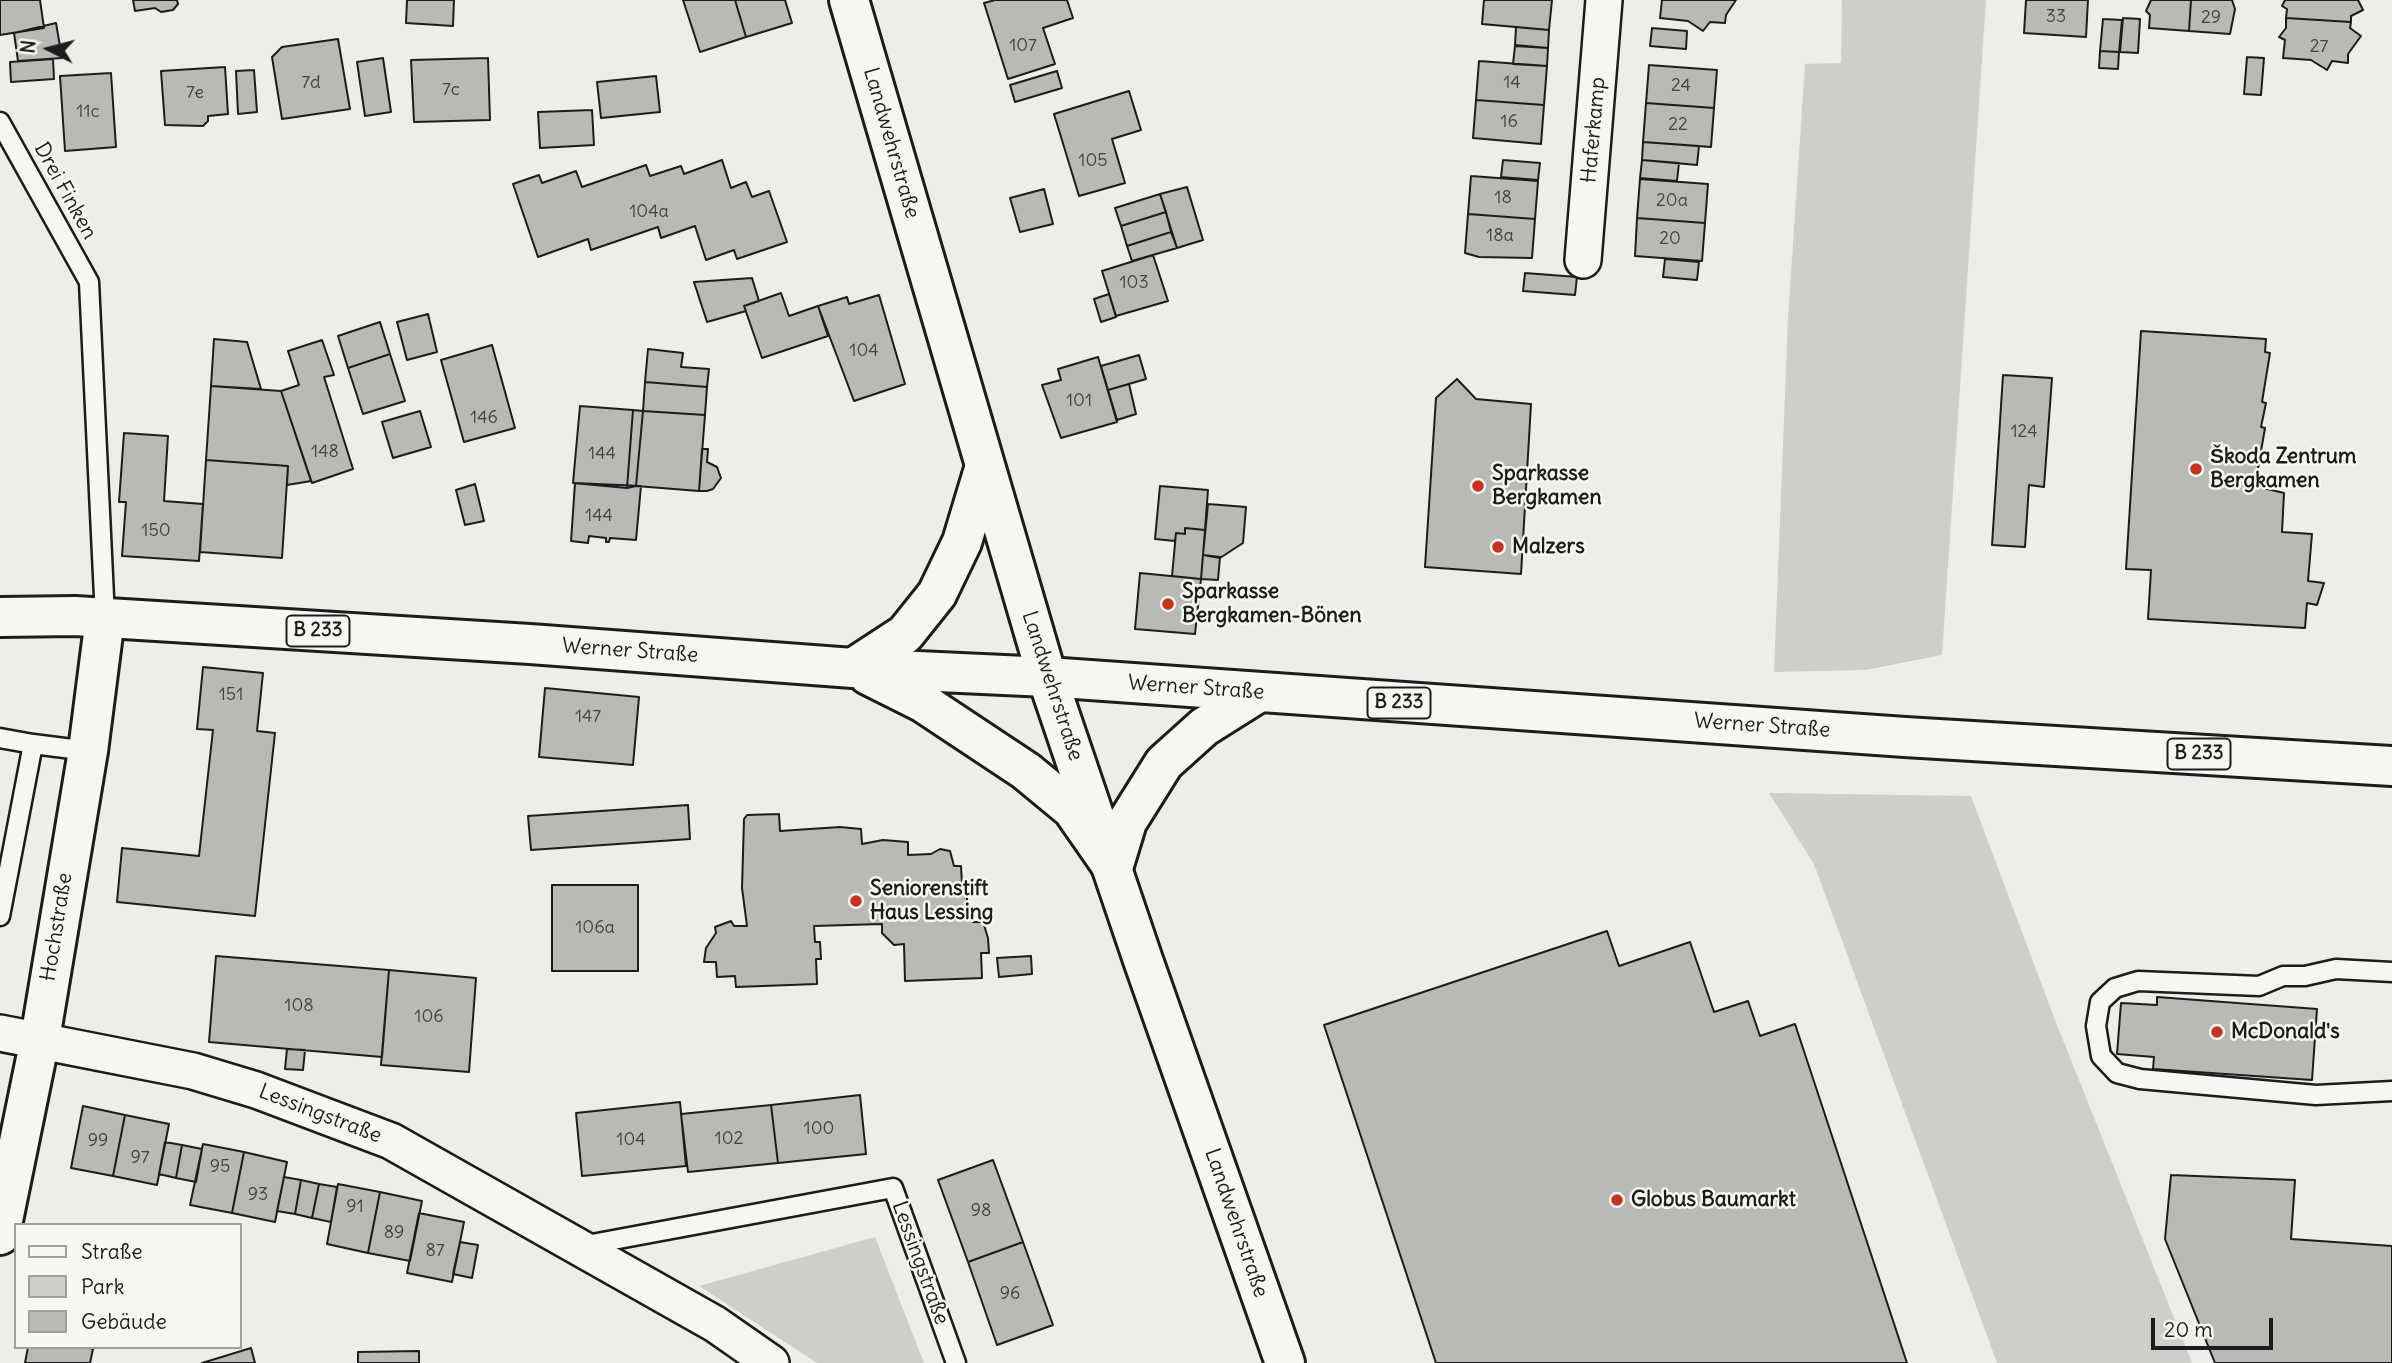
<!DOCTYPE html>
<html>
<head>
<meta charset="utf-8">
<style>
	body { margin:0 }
	#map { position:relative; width:2392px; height:1363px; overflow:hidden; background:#edede9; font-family:Delius,sans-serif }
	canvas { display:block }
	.legend { position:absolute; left:14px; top:1223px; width:228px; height:126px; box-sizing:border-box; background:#f6f6f2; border:2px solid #9f9f9c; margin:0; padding:9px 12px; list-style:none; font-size:21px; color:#1c1c1c }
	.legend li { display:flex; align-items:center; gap:14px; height:35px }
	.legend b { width:35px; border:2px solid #9f9f9c }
	.north { position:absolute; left:14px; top:14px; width:70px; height:70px; -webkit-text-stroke:5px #f6f6f2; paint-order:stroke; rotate:276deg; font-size:19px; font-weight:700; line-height:28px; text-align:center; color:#1c1c1c }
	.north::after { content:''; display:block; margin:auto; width:24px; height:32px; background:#1c1c1c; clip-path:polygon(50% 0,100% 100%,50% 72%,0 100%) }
	.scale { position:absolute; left:2151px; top:1318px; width:122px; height:32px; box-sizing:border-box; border:4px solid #1c1c1c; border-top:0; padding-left:9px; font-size:21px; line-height:24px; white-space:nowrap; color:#1c1c1c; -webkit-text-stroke:5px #f6f6f2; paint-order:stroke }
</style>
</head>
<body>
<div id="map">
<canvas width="2392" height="1363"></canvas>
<ul class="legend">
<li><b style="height:9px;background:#f6f6f2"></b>Straße</li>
<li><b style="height:19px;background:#cececb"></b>Park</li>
<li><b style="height:19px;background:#b9b9b6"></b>Gebäude</li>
</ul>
<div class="north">N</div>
<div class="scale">20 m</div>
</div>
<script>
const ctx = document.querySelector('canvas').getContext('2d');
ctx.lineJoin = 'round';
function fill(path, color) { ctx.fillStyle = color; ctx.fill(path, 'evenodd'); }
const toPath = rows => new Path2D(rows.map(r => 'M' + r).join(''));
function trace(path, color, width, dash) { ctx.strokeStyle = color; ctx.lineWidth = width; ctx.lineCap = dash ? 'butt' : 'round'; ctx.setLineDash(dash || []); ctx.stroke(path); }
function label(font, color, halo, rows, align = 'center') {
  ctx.font = font + ' Delius,sans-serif'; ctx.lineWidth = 5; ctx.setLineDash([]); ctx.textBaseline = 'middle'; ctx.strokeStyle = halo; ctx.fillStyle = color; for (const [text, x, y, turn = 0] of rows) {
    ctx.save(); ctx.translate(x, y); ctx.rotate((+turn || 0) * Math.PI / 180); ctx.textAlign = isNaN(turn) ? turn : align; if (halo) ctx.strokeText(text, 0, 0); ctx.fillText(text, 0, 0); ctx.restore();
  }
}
fill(toPath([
	[1842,0,1986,0,1942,655,1865,670,1774,672,1788,318,1805,64,1841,63],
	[1769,793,1971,796,2055,1020,2192,1363,1997,1363,1814,864],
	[875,1237,924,1363,817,1363,699,1286]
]), '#cececb');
const building = toPath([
	[0,0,40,0,44,28,0,35,0,0],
	[133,0,177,0,178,4,173,10,161,12,155,8,135,11,133,0],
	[407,0,454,0,453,26,406,23,407,0],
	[683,0,735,0,746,37,700,52,683,0],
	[735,0,785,0,792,23,746,37,735,0],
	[995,0,1067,0,1073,18,1043,28,1055,64,1008,79,984,3,995,0],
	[1484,0,1552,0,1549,30,1482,24,1484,0],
	[1662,0,1736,0,1726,15,1725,23,1710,22,1703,31,1688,21,1660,18,1662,0],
	[2026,0,2088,0,2086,37,2024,33,2026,0],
	[2151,0,2191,0,2189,31,2149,28,2150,15,2146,11,2151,0],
	[2191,0,2232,0,2235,9,2230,34,2189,31,2191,0],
	[2285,0,2358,0,2363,10,2351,16,2351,22,2286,18,2287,9,2282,6,2285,0],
	[2123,18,2140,19,2138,53,2120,52,2123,18],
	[2286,18,2351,22,2350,28,2361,36,2348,54,2348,63,2332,61,2327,70,2311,60,2283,58,2285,40,2279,37,2286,28,2286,18],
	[2103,19,2122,20,2119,52,2100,51,2103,19],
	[56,23,62,58,18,61,14,33,56,23],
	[1516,27,1549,30,1548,48,1515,45,1516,27],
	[1652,28,1687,31,1686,49,1650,46,1652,28],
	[338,39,350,109,282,119,272,57,282,47,338,39],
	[1515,46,1548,48,1547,66,1513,64,1515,46],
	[2100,51,2119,52,2118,69,2099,68,2100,51],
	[2247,57,2264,58,2261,95,2244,94,2247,57],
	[383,58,391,112,365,116,357,62,383,58],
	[488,58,490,120,414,122,411,60,488,58],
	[53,59,54,79,11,82,10,62,53,59],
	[1479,61,1547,66,1544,105,1476,100,1479,61],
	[1649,65,1717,70,1714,108,1646,103,1649,65],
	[225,67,228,114,208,116,208,121,203,126,165,125,161,71,225,67],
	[254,70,257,112,238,114,236,71,254,70],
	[1057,71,1062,88,1015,102,1010,85,1057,71],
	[111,73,116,147,65,151,60,76,111,73],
	[656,76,660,112,601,118,597,82,656,76],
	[1129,91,1141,130,1112,139,1125,183,1079,196,1054,114,1129,91],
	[1476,100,1544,105,1541,144,1473,138,1476,100],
	[1646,103,1714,108,1711,147,1643,142,1646,103],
	[592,110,594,145,540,148,538,112,592,110],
	[1643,142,1699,146,1697,165,1642,160,1643,142],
	[722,160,731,188,746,182,752,197,769,191,787,242,737,259,734,250,706,260,695,226,661,238,658,227,591,250,588,239,538,257,513,184,539,175,542,183,576,171,582,187,646,165,650,176,681,166,684,174,722,160],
	[1503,160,1540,163,1538,180,1501,177,1503,160],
	[1642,160,1679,163,1677,181,1640,178,1642,160],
	[1471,176,1538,181,1535,219,1468,214,1471,176],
	[1640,179,1708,184,1705,223,1637,218,1640,179],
	[1187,187,1203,240,1177,248,1160,194,1187,187],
	[1044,189,1053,224,1020,232,1010,198,1044,189],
	[1160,194,1166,212,1121,226,1115,208,1160,194],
	[1166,212,1171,232,1127,246,1121,226,1166,212],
	[1468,214,1535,219,1532,258,1479,257,1465,253,1468,214],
	[1637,218,1705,223,1702,261,1635,256,1637,218],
	[1171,232,1177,248,1132,261,1127,246,1171,232],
	[1153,255,1168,301,1116,316,1102,271,1153,255],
	[1665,259,1699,262,1697,280,1663,277,1665,259],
	[1525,273,1577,277,1575,295,1523,291,1525,273],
	[752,278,759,301,744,306,746,311,707,322,694,282,752,278],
	[781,293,789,316,818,306,828,336,762,358,744,306,781,293],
	[1109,294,1116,317,1101,322,1094,299,1109,294],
	[879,295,905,384,854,401,818,306,847,297,849,304,879,295],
	[428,314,437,352,407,360,397,322,428,314],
	[380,322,390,354,348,368,338,336,380,322],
	[2141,331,2266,339,2265,352,2270,353,2262,402,2266,403,2261,427,2265,428,2255,486,2284,493,2282,532,2312,534,2308,581,2324,583,2317,605,2307,603,2305,628,2148,619,2151,570,2126,569,2141,331],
	[214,339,247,342,261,389,211,386,214,339],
	[322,340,334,375,324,377,353,469,312,483,281,391,299,385,288,351,322,340],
	[492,345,515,428,464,442,441,360,492,345],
	[648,349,683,353,681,367,709,369,707,387,645,382,648,349],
	[390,354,405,401,363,414,348,368,390,354],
	[1139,355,1146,379,1108,390,1101,366,1139,355],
	[1098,357,1117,422,1061,438,1042,385,1061,380,1058,369,1098,357],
	[2003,375,2052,378,2044,487,2029,485,2025,547,1992,545,2003,375],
	[1457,379,1476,399,1531,404,1521,574,1425,567,1436,398,1457,379],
	[645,382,707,387,705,415,643,411,645,382],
	[1129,384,1136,414,1117,420,1108,390,1129,384],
	[211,386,281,391,311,481,287,485,288,466,206,460,211,386],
	[580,406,633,410,627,488,573,483,580,406],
	[633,410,643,411,636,486,627,488,633,410],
	[420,411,431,447,393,458,382,422,420,411],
	[643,411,705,415,699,491,636,486,643,411],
	[124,433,168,436,164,501,203,504,199,561,122,556,126,502,119,502,124,433],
	[702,449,708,449,707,462,717,467,721,478,713,489,707,491,699,491,702,449],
	[206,460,288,466,282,558,200,552,206,460],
	[575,483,641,486,636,540,610,538,609,542,606,542,606,538,589,536,588,543,571,541,575,483],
	[475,484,484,521,465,525,456,490,475,484],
	[1160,486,1208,490,1205,530,1185,528,1185,534,1176,533,1175,541,1155,539,1160,486],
	[1208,504,1246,507,1243,543,1220,558,1203,555,1208,504],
	[1185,528,1205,530,1201,579,1172,576,1176,533,1185,534,1185,528],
	[1203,555,1220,557,1218,580,1201,579,1203,555],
	[1140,573,1201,579,1195,634,1135,629,1140,573],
	[203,667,263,673,257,731,275,733,255,916,117,902,122,848,199,856,213,730,197,729,203,667],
	[545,688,639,697,633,765,539,757,545,688],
	[688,805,690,839,531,850,528,816,688,805],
	[779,814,780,831,840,827,861,829,862,844,883,840,908,842,908,855,931,854,940,849,950,851,954,866,961,866,962,884,967,884,967,908,972,908,973,922,983,922,988,938,989,953,981,953,982,978,905,981,904,944,894,945,882,933,882,924,814,926,815,942,820,942,821,959,816,959,817,984,736,987,735,976,717,977,716,962,704,962,706,948,716,933,715,927,731,921,734,926,747,926,742,888,744,819,747,815,779,814],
	[552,885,638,885,638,971,552,971,552,885],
	[1607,931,1619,966,1690,942,1714,1012,1748,1001,1760,1036,1795,1024,1907,1363,1436,1363,1324,1025,1607,931],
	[216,956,389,970,382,1057,209,1042,216,956],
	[1031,956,1032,974,999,977,997,958,1031,956],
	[389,970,476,978,469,1072,381,1065,389,970],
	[2157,997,2317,1009,2312,1080,2153,1069,2154,1057,2117,1054,2121,1003,2157,1005,2157,997],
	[287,1049,305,1050,303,1070,285,1069,287,1049],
	[860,1095,866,1154,778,1163,771,1105,860,1095],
	[680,1102,686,1166,582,1176,576,1113,680,1102],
	[771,1105,778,1163,688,1172,681,1114,771,1105],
	[83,1106,125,1115,113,1176,71,1168,83,1106],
	[125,1115,169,1124,157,1185,113,1176,125,1115],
	[165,1142,182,1145,176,1178,159,1174,165,1142],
	[203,1144,244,1152,232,1213,190,1205,203,1144],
	[182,1145,202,1149,196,1182,176,1178,182,1145],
	[244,1152,287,1162,275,1222,232,1213,244,1152],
	[993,1160,1023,1242,968,1262,938,1180,993,1160],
	[2171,1175,2295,1180,2291,1239,2392,1246,2392,1363,2215,1363,2165,1239,2171,1175],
	[284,1177,301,1180,295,1214,277,1211,284,1177],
	[301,1180,319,1184,312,1218,295,1214,301,1180],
	[319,1184,337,1187,331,1222,312,1218,319,1184],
	[338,1184,380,1192,368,1253,327,1244,338,1184],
	[380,1192,422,1201,410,1261,368,1253,380,1192],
	[419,1213,464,1222,452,1282,407,1273,419,1213],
	[460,1242,478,1245,472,1278,453,1274,460,1242],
	[1023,1242,1053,1325,997,1345,968,1262,1023,1242],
	[28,1347,86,1347,93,1349,90,1363,25,1363,28,1347],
	[251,1348,255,1363,202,1363,251,1348],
	[419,1351,419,1363,358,1363,358,1352,419,1351]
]);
fill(building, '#b9b9b6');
trace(building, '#1c1c1c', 2);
const lane = toPath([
	[0,122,89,282,105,618],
	[0,738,33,744],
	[0,916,33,744,88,751],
	[2392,972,2336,969,2305,976,2283,976,2259,986,2138,981,2115,988,2100,1002,2096,1026,2101,1056,2117,1073,2140,1079,2316,1095,2392,1091],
	[581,1246,893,1188,956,1363]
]);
const street = toPath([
	[1583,260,1604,0],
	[0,1033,193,1071,256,1090,391,1141,715,1324,771,1363]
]);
const secondary = toPath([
	[849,0,1047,677,1143,960,1285,1363],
	[0,1235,40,1039,88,751,105,618]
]);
const primary = toPath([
	[0,617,75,616,530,644,853,668,1047,677,1905,737,2392,766],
	[853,668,905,634,937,594,962,542,984,469],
	[868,675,922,702,1026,771,1072,809,1113,868],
	[1113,868,1127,822,1164,763,1204,727,1258,693]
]);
trace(lane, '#1c1c1c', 23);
trace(street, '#1c1c1c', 40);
trace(secondary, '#1c1c1c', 44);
trace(primary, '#1c1c1c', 44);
trace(lane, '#f6f6f2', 18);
trace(street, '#f6f6f2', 35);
trace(secondary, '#f6f6f2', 38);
trace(primary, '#f6f6f2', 38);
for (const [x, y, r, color] of [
	[2196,469,7,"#c8321e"],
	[1478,486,7,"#c8321e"],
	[1498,547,7,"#c8321e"],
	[1168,604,7,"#c8321e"],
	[856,901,7,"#c8321e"],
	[2217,1032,7,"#c8321e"],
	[1617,1200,7,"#c8321e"]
]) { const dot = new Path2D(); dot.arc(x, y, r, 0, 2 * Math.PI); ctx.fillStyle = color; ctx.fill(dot); trace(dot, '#f6f6f2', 2.5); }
label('18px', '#434342', null, [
	["33",2056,17],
	["29",2211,18],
	["107",1023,46],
	["27",2319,47],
	["7d",311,83],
	["14",1512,83],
	["24",1681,86],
	["7c",451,90],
	["7e",195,93],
	["11c",88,112],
	["16",1509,122],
	["22",1678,125],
	["105",1093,161],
	["18",1503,198],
	["20a",1672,201],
	["104a",649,212],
	["18a",1500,236],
	["20",1670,239],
	["103",1134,283],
	["104",864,351],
	["101",1079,401],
	["146",484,418],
	["124",2024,432],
	["148",325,452],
	["144",602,454],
	["144",599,516],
	["150",156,531],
	["151",231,695],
	["147",588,717],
	["106a",595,928],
	["108",299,1006],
	["106",429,1017],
	["100",819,1129],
	["102",729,1139],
	["104",631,1140],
	["99",98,1141],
	["97",140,1158],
	["95",220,1167],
	["93",258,1195],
	["91",355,1207],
	["98",981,1211],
	["89",394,1233],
	["87",435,1251],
	["96",1010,1294]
]);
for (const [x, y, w] of [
	[318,631,63],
	[1399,703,63],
	[2199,754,63]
]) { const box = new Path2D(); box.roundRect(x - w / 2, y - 15.5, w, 31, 5); ctx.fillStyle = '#f6f6f2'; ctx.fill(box); trace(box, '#1c1c1c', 2); }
label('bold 19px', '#1c1c1c', null, [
	["B 233",318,631],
	["B 233",1399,703],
	["B 233",2199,754]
]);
label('21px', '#1c1c1c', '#f6f6f2', [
	["Haferkamp",1594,130,-85],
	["Landwehrstraße",891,143,74],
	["Drei Finken",65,191,61],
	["Werner Straße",630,651,4],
	["Landwehrstraße",1052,686,72],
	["Werner Straße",1196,688,4],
	["Werner Straße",1762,726,4],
	["Hochstraße",57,927,-81],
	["Lessingstraße",320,1114,21],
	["Landwehrstraße",1236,1223,71],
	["Lessingstraße",920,1263,70]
]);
label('bold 21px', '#1c1c1c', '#f6f6f2', [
	["Škoda Zentrum",2210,457],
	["Bergkamen",2210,481],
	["Sparkasse",1492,474],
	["Bergkamen",1492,498],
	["Malzers",1512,547],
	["Sparkasse",1182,592],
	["Bergkamen-Bönen",1182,616],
	["Seniorenstift",870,889],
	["Haus Lessing",870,913],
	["McDonald's",2231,1032],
	["Globus Baumarkt",1631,1200]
], 'left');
</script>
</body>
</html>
